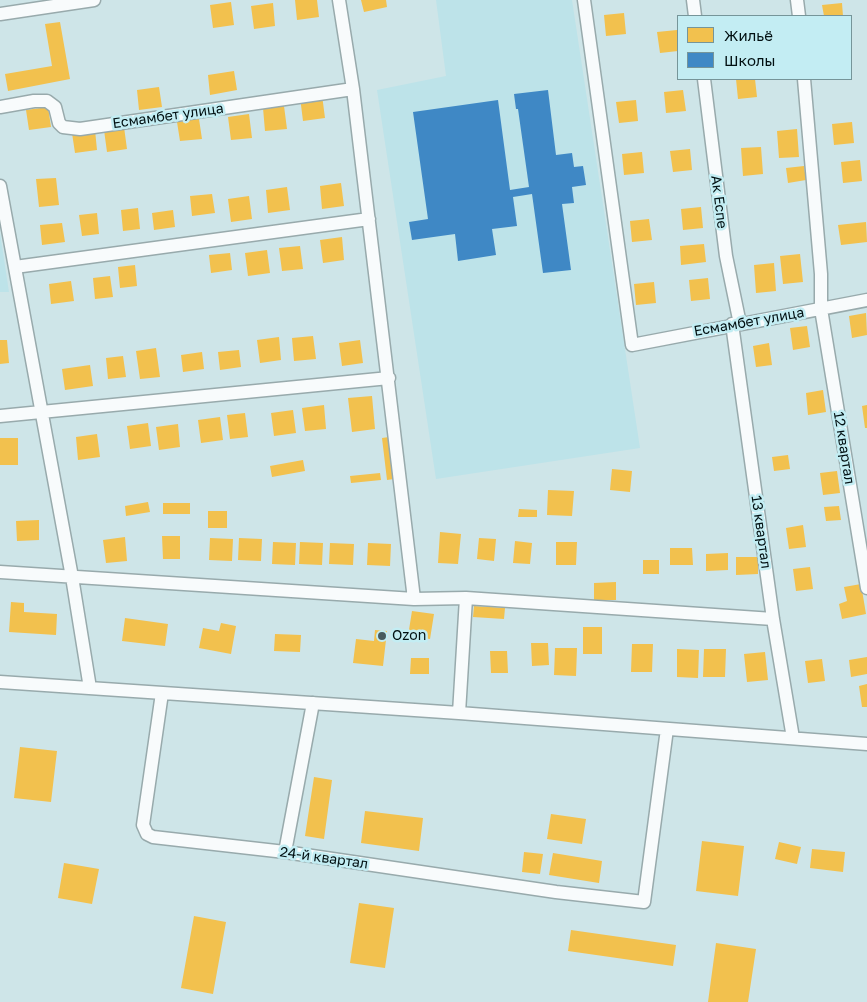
<!DOCTYPE html>
<html>
<head>
<meta charset="utf-8">
<style>
	body { margin:0 }
	#map { position:relative; width:867px; height:1002px; overflow:hidden; background:#cee5e8; font-family:"Golos Text",sans-serif }
	canvas { display:block }
	.legend { position:absolute; left:677px; top:15px; width:175px; height:65px; box-sizing:border-box; background:#c3edf3; border:1px solid #769599; margin:0; padding:6px 9px; list-style:none; font-size:15px; color:#021012 }
	.legend li { display:flex; align-items:center; gap:10px; height:25px }
	.legend b { width:25px; border:1px solid #769599 }
</style>
</head>
<body>
<div id="map">
<canvas width="867" height="1002"></canvas>
<ul class="legend">
<li><b style="height:14px;background:#f2c14e"></b>Жильё</li>
<li><b style="height:14px;background:#3f88c5"></b>Школы</li>
</ul>
</div>
<script>
const ctx = document.querySelector('canvas').getContext('2d');
ctx.lineJoin = 'round';
function fill(path, color) { ctx.fillStyle = color; ctx.fill(path, 'evenodd'); }
const toPath = rows => new Path2D(rows.map(r => 'M' + r).join(''));
function trace(path, color, width, dash) { ctx.strokeStyle = color; ctx.lineWidth = width; ctx.lineCap = dash ? 'butt' : 'round'; ctx.setLineDash(dash || []); ctx.stroke(path); }
function label(font, color, halo, rows, align = 'center') {
  ctx.font = font + ' "Golos Text",sans-serif'; ctx.lineWidth = 5; ctx.setLineDash([]); ctx.textBaseline = 'middle'; ctx.strokeStyle = halo; ctx.fillStyle = color; for (const [text, x, y, turn = 0] of rows) {
    ctx.save(); ctx.translate(x, y); ctx.rotate((+turn || 0) * Math.PI / 180); ctx.textAlign = isNaN(turn) ? turn : align; if (halo) ctx.strokeText(text, 0, 0); ctx.fillText(text, 0, 0); ctx.restore();
  }
}
fill(toPath([
	[436,0,572,0,640,448,436,479,377,90,446,76],
	[0,233,9,292,0,292]
]), '#bde3e9');
fill(toPath([
	[295,0,317,0,319,17,297,20],
	[361,0,386,0,387,7,364,12],
	[231,2,234,25,213,28,210,5],
	[273,3,275,26,254,29,251,6],
	[842,3,843,16,824,16,822,5],
	[624,13,626,34,606,36,604,15],
	[60,22,70,79,8,91,5,74,52,66,45,24],
	[677,30,678,51,660,53,657,32],
	[234,71,237,90,210,95,208,75],
	[736,79,755,79,757,97,738,99],
	[159,87,162,107,139,110,137,90],
	[683,90,686,111,666,113,664,92],
	[322,95,325,118,303,121,300,97],
	[636,100,638,121,619,123,616,102],
	[284,106,287,129,265,131,263,108],
	[48,107,51,127,29,130,26,110],
	[249,114,252,138,231,140,228,117],
	[199,119,202,139,180,141,177,122],
	[852,122,854,143,834,145,832,124],
	[124,127,127,149,107,152,104,130],
	[797,129,799,157,779,158,777,131],
	[95,130,97,150,75,153,72,133],
	[761,147,763,174,743,176,741,148],
	[690,149,692,170,673,172,670,151],
	[642,152,644,173,624,175,622,154],
	[860,160,862,181,843,183,841,162],
	[804,166,806,180,788,183,786,168],
	[56,178,59,205,39,207,36,179],
	[341,183,344,206,322,209,320,186],
	[287,187,290,210,268,213,266,190],
	[212,194,215,213,192,216,190,196],
	[249,196,252,219,231,222,228,199],
	[701,207,703,228,683,230,681,209],
	[138,208,140,229,123,231,121,210],
	[173,210,175,227,154,230,152,213],
	[97,213,99,234,82,236,79,215],
	[649,219,652,240,632,242,630,221],
	[866,222,867,242,841,245,838,225],
	[62,223,65,242,42,245,40,225],
	[342,237,344,260,323,263,320,240],
	[704,244,706,262,681,265,680,246],
	[300,246,303,269,282,271,279,248],
	[267,250,270,273,248,276,245,253],
	[230,253,232,270,211,273,209,255],
	[800,254,803,282,783,284,780,256],
	[774,263,776,291,756,293,754,265],
	[135,265,137,286,120,288,118,267],
	[110,276,113,297,95,299,93,278],
	[708,278,710,299,691,301,689,280],
	[71,281,74,301,51,304,49,284],
	[654,282,656,303,636,305,634,284],
	[866,313,867,335,852,338,849,316],
	[807,326,810,347,793,350,790,328],
	[313,336,316,359,294,361,292,338],
	[279,337,281,360,260,363,257,340],
	[0,340,7,340,9,363,0,364],
	[360,340,363,363,342,366,339,343],
	[769,343,772,365,756,367,753,346],
	[156,348,160,377,140,379,136,351],
	[239,350,241,367,220,370,218,352],
	[202,352,204,369,183,372,181,355],
	[123,356,126,377,108,379,106,358],
	[90,365,93,386,65,390,62,369],
	[823,390,826,412,808,415,806,393],
	[372,396,375,429,352,432,348,398],
	[324,405,326,429,305,431,302,408],
	[867,405,867,428,865,428,862,406],
	[293,410,296,433,274,436,271,413],
	[245,413,248,437,230,439,227,415],
	[220,417,223,440,201,443,198,420],
	[148,423,151,446,130,449,127,426],
	[178,424,180,447,159,450,156,427],
	[97,434,100,457,78,460,76,437],
	[389,437,394,479,387,480,382,438],
	[0,438,18,438,18,465,0,465],
	[788,455,790,469,774,471,772,457],
	[303,460,305,471,272,477,270,466],
	[612,469,632,471,630,492,610,490],
	[837,471,840,493,823,495,820,473],
	[380,473,381,480,351,483,350,476],
	[548,490,574,491,572,516,547,515],
	[148,502,150,512,126,516,125,506],
	[163,503,190,503,190,514,163,514],
	[839,506,841,520,826,521,824,507],
	[519,509,537,510,537,517,518,517],
	[208,511,227,511,227,528,208,528],
	[39,520,39,540,17,541,16,521],
	[803,525,806,547,789,549,786,528],
	[440,532,461,534,458,564,438,563],
	[162,536,180,536,180,559,163,559],
	[125,537,127,561,106,563,103,540],
	[210,538,233,539,232,561,209,560],
	[239,538,262,539,261,561,238,560],
	[479,538,496,539,494,561,477,559],
	[515,541,532,543,530,564,513,563],
	[273,542,296,543,295,565,272,564],
	[300,542,323,543,322,565,299,564],
	[556,542,577,542,576,565,556,565],
	[330,543,354,544,353,565,329,564],
	[368,543,391,544,390,566,367,565],
	[670,548,692,548,693,565,670,565],
	[728,553,728,570,706,571,706,554],
	[736,557,758,557,758,574,736,575],
	[643,560,659,560,659,574,643,574],
	[810,567,813,589,796,591,793,569],
	[616,582,616,600,594,600,594,583],
	[861,584,866,614,842,619,839,604,847,601,844,587],
	[11,602,24,603,24,612,57,614,56,635,9,632],
	[474,606,505,608,504,619,473,617],
	[412,611,434,614,430,639,408,636],
	[125,618,168,624,165,646,122,641],
	[221,623,236,626,231,654,199,648,203,628,219,631],
	[583,627,602,627,602,654,583,654],
	[375,630,387,631,383,666,353,663,356,639,374,641],
	[275,634,301,635,300,652,274,651],
	[531,643,548,643,549,665,532,666],
	[632,644,653,644,652,672,631,672],
	[555,648,577,648,576,676,554,675],
	[677,649,699,650,698,678,677,677],
	[704,649,726,649,725,677,703,677],
	[490,651,507,651,508,673,491,673],
	[765,652,768,680,747,682,744,654],
	[867,657,867,674,851,677,849,660],
	[411,658,429,658,429,674,410,674],
	[822,659,825,681,808,683,805,661],
	[867,684,867,707,862,707,859,686],
	[20,747,57,751,51,802,14,798],
	[314,777,332,780,324,839,305,836],
	[365,811,423,818,419,851,361,843],
	[551,814,586,819,582,844,547,839],
	[702,841,744,846,738,896,696,891],
	[779,842,801,847,797,864,775,859],
	[812,849,845,852,843,872,810,868],
	[524,852,543,854,540,874,522,872],
	[553,853,602,861,599,883,549,875],
	[64,863,99,869,92,904,58,898],
	[359,903,394,908,385,968,350,963],
	[194,916,226,922,213,994,181,988],
	[571,930,676,945,673,966,568,951],
	[716,943,756,949,748,1002,708,1002]
]), '#f2c14e');
fill(toPath([
	[548,90,556,155,572,153,574,167,583,166,586,185,572,187,574,203,562,204,571,270,543,273,532,194,513,197,517,226,492,229,496,255,458,261,455,234,412,240,409,222,428,219,413,112,498,100,510,190,529,187,518,109,516,109,514,94]
]), '#3f88c5');
const minor = toPath([
	[339,0,353,89,414,599,466,598,459,713],
	[584,0,632,345,867,300],
	[693,0,695,16],
	[797,0,799,16],
	[0,14,94,0],
	[704,79,726,256,740,324],
	[804,79,821,274,821,309,867,588],
	[0,107,34,101,47,101,55,107,59,123,63,127,80,129,353,89],
	[0,186,72,577,90,688],
	[15,267,369,219],
	[732,324,773,619,793,738],
	[0,416,389,378],
	[0,572,414,599],
	[466,598,773,619],
	[0,682,459,713,867,744],
	[162,693,143,825,147,834,153,837,285,852,556,892,644,902,667,729],
	[285,852,313,703]
]);
trace(minor, '#98aaac', 15);
trace(minor, '#f8fbfc', 12);
for (const [x, y, r, color] of [
	[382,636,5,"#495b5d"]
]) { const dot = new Path2D(); dot.arc(x, y, r, 0, 2 * Math.PI); ctx.fillStyle = color; ctx.fill(dot); trace(dot, '#c3edf3', 2); }
label('14px', '#021012', '#c3edf3', [
	["Есмамбет улица",168,116,-8],
	["Ак Еспе",719,202,83],
	["Есмамбет улица",749,322,-10],
	["12 квартал",844,448,81],
	["13 квартал",761,532,82],
	["24-й квартал",324,858,8]
]);
label('14px', '#021012', '#c3edf3', [
	["Ozon",392,636]
], 'left');
</script>
</body>
</html>
